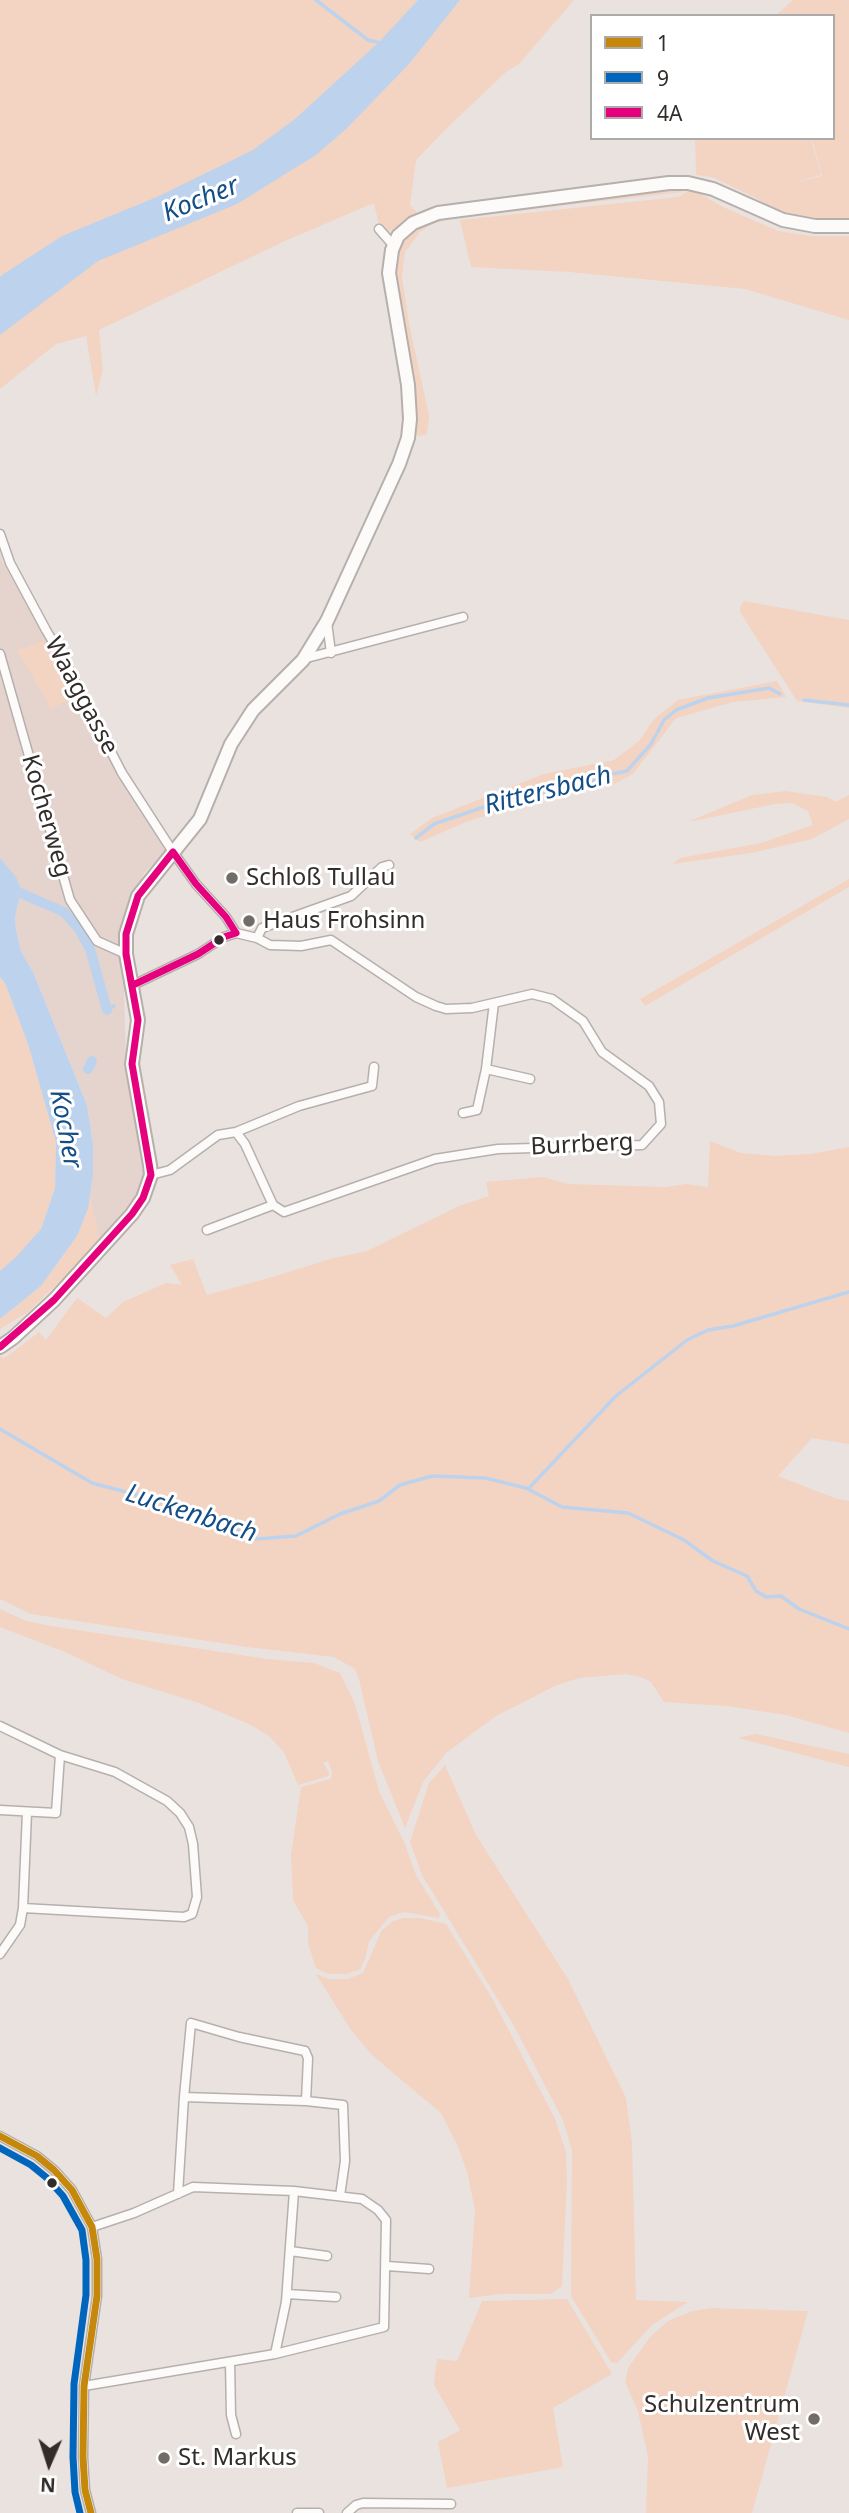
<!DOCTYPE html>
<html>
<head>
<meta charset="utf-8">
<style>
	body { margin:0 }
	#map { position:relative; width:849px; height:2513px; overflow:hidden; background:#eae2df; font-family:"Noto Sans",sans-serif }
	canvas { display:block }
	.legend { position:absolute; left:590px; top:14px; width:245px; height:126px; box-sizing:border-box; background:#fff; border:2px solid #adabaa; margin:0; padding:9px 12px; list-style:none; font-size:21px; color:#322d2a }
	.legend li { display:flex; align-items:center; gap:14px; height:35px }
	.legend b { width:35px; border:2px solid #adabaa }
	.north { position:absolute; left:14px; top:2429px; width:70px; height:70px; -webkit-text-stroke:5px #fff; paint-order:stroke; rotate:183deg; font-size:19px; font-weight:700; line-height:28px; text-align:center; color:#322d2a }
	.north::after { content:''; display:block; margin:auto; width:24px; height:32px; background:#322d2a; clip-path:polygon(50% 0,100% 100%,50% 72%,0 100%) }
</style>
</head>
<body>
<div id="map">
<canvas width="849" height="2513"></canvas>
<ul class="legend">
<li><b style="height:9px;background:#c6880a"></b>1</li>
<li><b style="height:9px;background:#0065bd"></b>9</li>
<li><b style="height:9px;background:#e5007d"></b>4A</li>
</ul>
<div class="north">N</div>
</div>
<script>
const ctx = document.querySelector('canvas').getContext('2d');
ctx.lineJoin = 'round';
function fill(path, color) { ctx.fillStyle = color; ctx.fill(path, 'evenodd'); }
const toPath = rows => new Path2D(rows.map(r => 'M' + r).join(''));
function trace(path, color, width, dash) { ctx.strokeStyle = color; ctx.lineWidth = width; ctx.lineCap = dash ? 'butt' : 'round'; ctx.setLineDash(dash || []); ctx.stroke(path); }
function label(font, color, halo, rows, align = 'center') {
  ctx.font = font + ' "Noto Sans",sans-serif'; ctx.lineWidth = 6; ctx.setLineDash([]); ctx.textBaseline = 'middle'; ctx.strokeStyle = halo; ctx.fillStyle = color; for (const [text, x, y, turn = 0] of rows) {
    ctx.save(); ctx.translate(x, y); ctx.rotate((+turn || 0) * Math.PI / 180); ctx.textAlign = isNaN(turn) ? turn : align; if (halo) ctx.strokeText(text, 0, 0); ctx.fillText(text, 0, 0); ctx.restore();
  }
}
fill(toPath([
	[0,553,2,561,78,693,102,745,170,849,144,873,125,920,128,986,124,992,126,1062,144,1176,140,1201,100,1243,89,1192,93,1173,93,1144,87,1105,33,972,21,951,16,929,15,918,21,889,0,858]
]), '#e5d3ce');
fill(toPath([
	[0,0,574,0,519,64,506,72,448,127,416,160,410,205,417,212,393,231,391,229,383,240,374,204,369,205,285,241,99,330,103,370,96,396,86,336,56,344,0,389],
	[793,0,849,0,849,220,817,220,776,211,756,198,712,177,696,175,695,138,811,138,821,175,786,184,822,176,812,138,833,138,833,16,775,16],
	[670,189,683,192,452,218,430,225,420,232,405,252,402,277,409,323,429,416,427,434,420,436,415,433,415,411,395,272,397,256,403,241,420,224,451,215],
	[692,189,721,206,778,231,812,236,849,236,849,320,745,289,570,272,471,267,460,220,678,197],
	[744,601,849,620,849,708,797,701,740,612,741,605],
	[43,641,76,697,51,709,17,650],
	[777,681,786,697,733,702,676,718,633,774,614,784,567,792,524,803,466,822,420,842,410,834,432,818,544,774,614,760,639,741,654,719,678,700],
	[786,791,827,797,836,802,849,795,849,819,812,839,751,853,672,864,680,858,761,843,813,825,808,811,792,803,775,804,688,822,752,795],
	[849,879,849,887,645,1006,640,999],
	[0,977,5,983,28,1044,56,1142,55,1188,41,1229,0,1295],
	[710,1141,741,1153,775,1156,810,1154,849,1147,849,1444,812,1438,778,1476,837,1499,849,1501,849,1733,786,1715,727,1706,664,1702,651,1682,641,1677,626,1674,579,1678,555,1686,496,1716,446,1753,423,1782,405,1828,378,1761,359,1679,355,1669,334,1657,247,1647,31,1614,0,1599,0,1356,3,1358,9,1355,39,1332,46,1340,77,1298,106,1318,123,1302,166,1283,182,1285,170,1265,193,1259,207,1295,276,1276,330,1259,367,1251,459,1206,489,1196,486,1182,543,1177,568,1184,666,1187,686,1184,708,1187],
	[89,1192,100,1243,28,1312,0,1329,0,1319,41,1286,77,1236,88,1209],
	[0,1609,26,1621,51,1626,267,1659,314,1663,340,1673,355,1704,379,1791,404,1842,416,1875,440,1914,439,1918,404,1912,389,1917,369,1941,365,1959,360,1969,347,1974,329,1974,316,1968,308,1944,308,1926,293,1900,291,1855,301,1787,331,1779,332,1772,328,1761,323,1763,329,1772,329,1776,298,1785,284,1752,269,1736,251,1725,199,1703,122,1679,65,1652,0,1627],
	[756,1734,849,1754,849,1767,738,1738],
	[445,1765,476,1835,568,1979,626,2098,632,2143,636,2300,688,2302,652,2325,617,2363,611,2362,571,2296,572,2151,563,2120,514,2026,422,1875,410,1842,429,1783],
	[403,1918,420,1918,446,1924,492,1998,555,2119,566,2152,567,2180,562,2286,551,2294,501,2294,469,2298,475,2211,468,2175,458,2147,441,2113,373,2056,351,2030,316,1974,329,1979,348,1979,363,1973,382,1930,393,1921],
	[567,2299,612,2374,553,2408,563,2467,447,2488,438,2442,460,2430,434,2385,437,2359,457,2361,482,2301],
	[712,2308,808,2311,752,2513,646,2513,648,2457,638,2411,625,2382,628,2368,650,2337,668,2321,692,2311]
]), '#f3d3c2');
fill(toPath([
	[418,0,460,0,409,64,346,129,316,155,237,204,98,261,0,335,0,277,2,275,62,236,159,196,253,150,295,119,379,42],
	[0,858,16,877,21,889,15,918,16,929,21,951,33,972,87,1105,93,1144,93,1173,88,1209,77,1236,41,1286,0,1319,0,1271,16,1257,41,1229,55,1188,56,1142,28,1044,5,983,0,977]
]), '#bdd3ed');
trace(toPath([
	[316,0,368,40,381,43],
	[804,700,849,705],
	[416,838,434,824,519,795,530,799,553,791,590,784,602,776,627,771,651,744,664,720,676,710,708,698,769,688,780,694],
	[107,1010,114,1006],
	[0,1429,92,1483,198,1511,256,1539,296,1536,340,1514,379,1501,400,1485,432,1476,485,1478,526,1488,562,1507,628,1513,684,1540,713,1561,747,1576,756,1591,766,1597,781,1596,799,1609,849,1629],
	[528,1489,616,1396,687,1340,708,1330,733,1326,849,1292]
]), '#bdd3ed', 3.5);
trace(toPath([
	[0,884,64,912,79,929,90,949,107,1010],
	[88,1069,92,1061]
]), '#bdd3ed', 10);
const street = toPath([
	[379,229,394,246],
	[0,534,10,563,46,630,66,664,122,773,173,852,196,884,226,917,236,933],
	[327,622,331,653],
	[0,654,70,900,97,941,126,954],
	[303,659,463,617],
	[257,938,262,928,351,896,382,867,389,865],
	[133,985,198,954,224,937,236,933,257,938,270,945,301,946,331,940,416,997,436,1006,446,1009,472,1008,532,994,552,999,583,1021,602,1052,649,1086,659,1102,661,1124,642,1145,498,1149,435,1159,284,1212,273,1205,245,1144,236,1132,218,1135,170,1170,151,1175],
	[494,1003,486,1069,530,1079],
	[463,1113,477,1110,486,1069],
	[236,1132,299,1106,372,1086,374,1067],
	[207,1230,273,1205],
	[0,1726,60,1755,115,1772,167,1801,180,1813,189,1827,193,1844,197,1897,192,1914,184,1917,23,1908],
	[0,1810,56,1813,60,1755],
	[0,1954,20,1925,23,1908,27,1812],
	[184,2097,191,2023,239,2037,305,2051,308,2058,306,2101],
	[0,2136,37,2156,54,2170,72,2190,92,2227,97,2259,97,2296,84,2386,83,2457,85,2490,91,2513],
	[178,2194,184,2097,306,2101,343,2105,345,2161,340,2196],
	[290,2251,327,2256],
	[387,2266,429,2269],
	[287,2294,336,2297],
	[275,2354,286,2302,294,2191],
	[230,2362,231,2415,236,2434],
	[84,2386,275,2354,384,2327,386,2220,378,2210,362,2199,294,2191,193,2187,134,2213,92,2227],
	[297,2513,319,2513],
	[347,2513,356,2505,363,2503,451,2504]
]);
const secondary = toPath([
	[0,1347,13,1338,54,1300,132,1214,143,1198,151,1175,150,1165,132,1064,138,1020,126,954,126,934,138,896,200,819,231,744,253,710,303,660,327,621,399,464,408,438,410,419,408,385,389,273,392,250,398,236,413,223,438,213,669,183,688,183,713,189,783,220,815,226,849,226]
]);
trace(street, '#b6b0ad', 11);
trace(secondary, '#b6b0ad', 16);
trace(street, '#fcfbfa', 8);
trace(secondary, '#fcfbfa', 12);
trace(toPath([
	[0,2136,37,2156,54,2170,72,2190,92,2227,97,2259,97,2296,84,2386,83,2457,85,2490,91,2513]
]), '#c6880a', 7);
trace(toPath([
	[0,2148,31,2165,47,2178,63,2196,82,2230,86,2260,86,2295,74,2384,73,2457,75,2492,80,2513]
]), '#0065bd', 7);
trace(toPath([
	[0,1347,54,1300,132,1214,143,1198,151,1175,132,1064,138,1020,126,954,126,934,138,896,173,852,196,884,226,917,236,933,224,937,198,954,133,985]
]), '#e5007d', 7);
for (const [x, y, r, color] of [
	[232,878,7,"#726c69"],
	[249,921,7,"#726c69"],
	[219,940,6,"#322d2a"],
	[52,2183,6,"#322d2a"],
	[814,2419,7,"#726c69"],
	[164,2458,7,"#726c69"]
]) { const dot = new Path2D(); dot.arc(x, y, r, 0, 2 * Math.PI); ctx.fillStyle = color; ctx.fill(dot); trace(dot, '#fff', 2.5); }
label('24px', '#322d2a', '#fff', [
	["Waaggasse",81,696,62],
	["Kocherweg",46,816,74],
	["Burrberg",582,1145,-3]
]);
label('24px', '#322d2a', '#fff', [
	["Schloß Tullau",246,878],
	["Haus Frohsinn",263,921],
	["Schulzentrum",800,2405,"right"],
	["West",800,2433,"right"],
	["St. Markus",178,2458]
], 'left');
label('italic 26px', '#144e87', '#fff', [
	["Kocher",201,200,-22],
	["Rittersbach",548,791,-14],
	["Kocher",65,1129,79],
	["Luckenbach",191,1514,18]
]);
</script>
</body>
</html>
